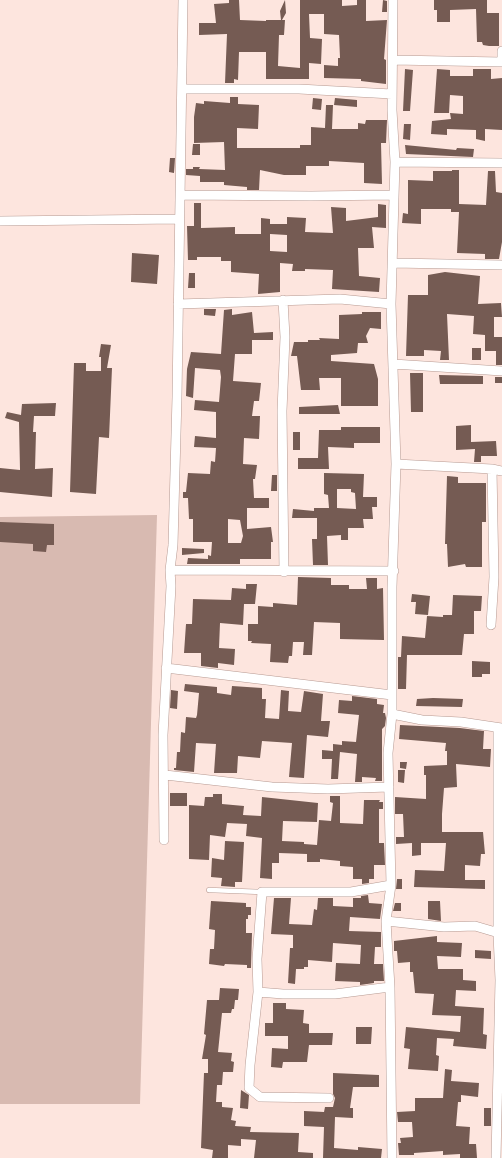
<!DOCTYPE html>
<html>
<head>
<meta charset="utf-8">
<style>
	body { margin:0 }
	canvas { display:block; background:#fde5de }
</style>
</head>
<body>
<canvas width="502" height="1158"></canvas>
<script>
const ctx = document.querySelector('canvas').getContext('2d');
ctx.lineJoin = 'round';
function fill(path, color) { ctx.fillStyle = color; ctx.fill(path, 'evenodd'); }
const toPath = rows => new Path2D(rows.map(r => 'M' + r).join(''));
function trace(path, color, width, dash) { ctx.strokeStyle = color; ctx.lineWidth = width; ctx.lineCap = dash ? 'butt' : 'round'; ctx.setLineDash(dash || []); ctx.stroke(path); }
fill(toPath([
	[157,515,140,1104,0,1104,0,517]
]), '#d8bab1');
fill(toPath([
	[229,0,239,0,240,20,266,21,266,20,281,20,280,11,285,0,286,13,282,20,285,20,284,35,279,35,278,66,300,68,300,0,342,0,342,6,357,5,357,0,366,0,366,21,387,20,384,59,386,60,386,84,361,81,361,79,324,78,324,65,338,66,338,58,340,58,339,35,324,34,324,14,309,14,310,38,322,39,321,64,309,63,309,79,266,79,266,52,239,52,238,80,234,79,234,83,225,83,227,34,199,35,199,23,216,23,214,4,229,3],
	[383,0,387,1,387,12,382,12],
	[434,0,487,0,487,13,499,13,499,46,489,46,483,45,482,42,477,42,476,9,450,10,450,22,437,22,437,10,434,10],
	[405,69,413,70,410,111,403,111],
	[437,69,450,70,450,76,473,76,473,69,491,69,491,79,502,78,502,130,485,129,485,141,476,139,476,130,447,129,447,135,431,134,432,121,451,119,450,113,463,114,463,96,450,95,449,113,434,113],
	[230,97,238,97,238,104,259,105,258,129,237,128,237,148,300,148,300,145,311,145,311,127,325,128,326,105,333,105,332,129,358,129,358,123,365,124,366,120,387,120,386,143,381,143,382,184,364,183,364,163,329,161,329,166,306,166,306,175,284,175,260,170,259,190,247,190,247,187,224,185,224,182,200,182,200,176,186,175,186,169,193,169,193,167,200,167,199,169,225,170,224,142,194,143,194,117,196,103,204,104,204,101,230,103],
	[313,98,322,99,321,110,312,109],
	[335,98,357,100,357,107,334,105],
	[404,124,411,124,410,140,403,139],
	[193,144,200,144,200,155,192,155],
	[405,145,456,150,457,148,474,149,473,157,406,154],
	[170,158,175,158,174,173,169,172],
	[452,170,459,170,459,204,486,205,488,171,495,171,496,192,502,193,502,242,499,259,485,259,485,254,457,253,459,212,451,212,451,209,421,209,421,224,402,223,403,213,408,214,408,180,433,181,433,171,452,171],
	[194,203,201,203,201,228,235,227,235,234,261,234,261,218,270,219,270,224,287,224,287,217,306,218,305,232,333,233,331,207,346,208,346,221,378,217,378,204,386,205,386,228,372,227,374,248,358,248,359,276,380,278,379,292,332,289,333,270,305,269,305,271,292,271,293,264,280,263,280,292,258,294,259,274,231,272,231,261,221,261,221,257,197,257,197,260,188,260,187,226,194,226],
	[270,234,287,235,287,252,270,251],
	[132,253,159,255,157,284,131,282],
	[445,272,480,276,478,304,501,303,502,317,494,317,494,337,502,337,502,365,496,365,496,351,485,351,485,335,473,334,474,316,447,314,449,360,440,360,441,351,424,350,424,356,406,356,408,295,428,295,428,275],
	[189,273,195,273,195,288,188,288],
	[204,309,216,309,215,316,204,315],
	[232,309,232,315,252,312,254,333,273,332,273,340,252,340,252,354,235,354,233,381,261,383,259,401,254,401,252,416,260,416,259,439,244,438,243,464,257,465,255,479,253,479,254,498,269,498,269,508,247,508,247,529,271,527,273,542,271,542,271,559,240,559,240,564,187,564,188,558,208,559,208,555,211,556,212,542,193,542,193,519,189,519,188,498,183,498,183,492,186,492,188,473,210,474,211,461,215,462,216,448,194,447,195,436,216,438,216,412,194,410,195,400,219,402,221,377,220,370,195,368,193,398,186,396,187,369,191,352,221,354,224,310],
	[228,519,240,520,243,536,241,543,228,543],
	[362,312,381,312,381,329,370,328,366,336,368,343,358,343,357,353,331,355,331,361,374,364,378,379,378,406,341,406,341,378,319,378,320,390,301,390,297,356,291,356,294,342,308,342,308,340,320,340,319,338,339,339,339,315,362,314],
	[101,344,111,345,107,368,112,368,109,438,99,437,96,494,70,492,74,363,86,363,86,371,101,371,101,357,99,357],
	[472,348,481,348,481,360,472,360],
	[410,373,423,373,423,412,411,412],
	[439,375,483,376,483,384,440,384],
	[495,377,502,377,502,383,495,383],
	[56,403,55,416,34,416,33,432,36,432,35,469,53,468,52,497,0,492,0,468,20,470,19,422,5,418,7,412,21,415,22,404],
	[338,405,340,414,299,414,299,407],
	[471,425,471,442,496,441,497,456,481,456,481,462,474,462,475,449,456,450,456,426],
	[341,427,380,427,380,443,354,443,354,448,328,447,329,469,298,469,298,458,318,458,319,430,341,430],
	[293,432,300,432,300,450,293,450],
	[324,473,364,474,363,497,377,497,377,507,372,507,373,519,363,519,364,528,348,528,348,540,341,540,341,535,327,536,328,565,313,565,312,539,317,539,317,518,292,518,293,509,314,511,314,508,329,508,328,495,324,494],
	[337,489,351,489,351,492,355,493,356,509,337,508],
	[272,475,277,475,277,491,271,491],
	[447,476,458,477,458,483,486,483,486,522,482,522,482,567,466,567,465,564,448,567,447,544,445,544],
	[0,522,54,524,54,545,47,545,46,552,33,551,33,544,0,542],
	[182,548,204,549,204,553,182,555],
	[298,577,331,578,331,585,349,585,349,589,367,589,366,578,377,578,377,589,383,588,384,640,340,639,340,623,314,622,312,655,303,655,304,642,293,642,292,656,289,656,288,663,270,662,271,644,251,643,252,641,248,641,248,624,258,624,258,606,273,607,273,603,297,605],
	[246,584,257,584,255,604,244,604,243,625,220,623,219,648,235,649,234,665,218,663,218,668,201,666,201,653,184,653,186,624,192,624,193,599,231,600,232,588,246,589],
	[412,594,430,596,428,615,415,614,416,602,411,602],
	[453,595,482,596,481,611,474,611,474,634,464,634,462,655,407,655,406,689,398,689,398,657,401,657,402,636,425,638,427,616,443,617,443,615,452,615],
	[472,661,490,662,490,674,482,674,482,677,472,677],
	[185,684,217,687,217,693,231,695,232,686,262,688,262,699,266,699,265,718,279,719,281,690,289,691,288,711,301,712,304,691,323,694,321,721,330,721,328,737,307,735,304,778,289,777,292,743,262,741,260,758,238,756,237,773,214,773,216,744,196,743,194,772,174,770,174,768,176,768,177,752,180,752,181,732,185,733,186,717,196,718,197,715,199,693,184,691],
	[171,690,178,691,177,709,170,708],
	[352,696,377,699,377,704,384,705,383,713,385,713,386,718,385,726,382,729,382,781,375,781,376,778,362,777,362,782,355,782,357,754,340,752,338,779,331,779,332,759,322,759,322,750,333,751,333,744,342,745,342,741,356,742,359,715,338,713,339,700,352,701],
	[433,698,463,699,462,707,416,706,417,699],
	[400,725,460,728,484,731,483,749,491,749,490,767,456,764,457,787,444,788,442,814,442,832,483,832,485,854,481,854,480,866,465,865,465,880,485,880,485,889,414,887,415,870,444,871,446,843,421,843,421,855,412,856,412,843,396,844,396,837,404,837,403,814,395,814,395,797,426,799,426,775,424,775,424,766,447,765,447,751,445,751,446,743,399,739],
	[400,762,407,762,406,769,400,768],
	[398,770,405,770,404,783,398,782],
	[170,793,187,793,187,806,170,806],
	[213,794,222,794,222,804,244,806,243,815,261,816,262,797,318,803,317,822,283,821,282,841,304,842,304,844,317,845,319,820,331,821,333,803,330,802,330,796,340,796,340,823,363,824,364,800,380,800,379,802,383,802,383,809,379,809,379,843,384,843,385,865,374,865,374,879,369,879,369,883,362,884,362,879,353,879,353,867,340,866,340,861,320,859,320,862,307,862,307,854,279,853,279,863,272,863,272,879,260,878,262,838,246,836,247,824,227,823,225,837,210,835,209,860,189,859,189,805,204,806,205,797,213,797],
	[225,841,244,842,242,882,235,882,235,887,221,886,222,878,211,877,212,858,224,860],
	[397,879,402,879,402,889,396,889],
	[368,895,369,903,382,904,380,919,350,917,349,931,381,932,381,947,375,947,374,964,383,964,384,981,374,981,374,983,360,985,360,982,335,981,336,963,360,964,361,945,333,943,332,962,308,960,308,967,304,967,304,969,296,969,295,984,288,983,290,948,293,948,293,935,271,934,274,898,291,898,289,924,312,925,314,909,317,910,318,898,333,898,333,906,353,907,353,898,361,898,361,896],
	[211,901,246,903,246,907,251,907,251,915,248,915,248,919,246,919,246,933,252,933,251,968,247,968,247,965,225,964,224,966,209,964,210,949,214,949,215,930,209,929],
	[428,901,440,901,441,921,428,919],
	[395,903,401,903,401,911,393,911],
	[437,936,437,942,462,943,461,957,437,956,438,969,463,969,463,980,476,981,476,991,456,990,455,1006,484,1008,483,1034,487,1035,486,1049,453,1046,454,1039,437,1038,436,1055,439,1056,438,1071,408,1069,410,1049,404,1048,406,1027,460,1032,461,1016,432,1015,434,994,415,993,413,972,410,972,410,962,398,963,397,951,394,951,394,941],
	[475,950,491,951,491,959,475,958],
	[220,988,239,989,238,1000,235,1000,234,1009,232,1009,231,1013,222,1013,218,1052,232,1053,231,1061,234,1062,233,1072,223,1072,222,1085,217,1085,216,1102,222,1102,222,1107,233,1108,231,1120,236,1121,235,1126,251,1127,250,1132,299,1133,298,1152,313,1153,313,1158,254,1158,256,1140,241,1139,241,1146,228,1145,228,1158,212,1158,213,1150,201,1148,204,1073,208,1073,208,1059,202,1059,206,1035,204,1034,207,1000,219,1000],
	[273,1003,286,1003,286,1009,304,1010,303,1023,309,1024,309,1033,333,1033,332,1045,309,1045,307,1062,283,1062,282,1068,271,1067,272,1048,288,1049,288,1036,265,1036,265,1023,273,1023],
	[356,1027,372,1027,371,1044,356,1044],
	[445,1069,452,1070,451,1081,479,1083,478,1097,461,1095,461,1102,458,1102,456,1126,470,1127,469,1144,476,1144,477,1158,460,1158,460,1154,443,1155,443,1151,414,1153,414,1155,399,1155,398,1143,401,1143,400,1138,413,1137,412,1122,398,1122,397,1112,415,1111,415,1098,443,1098],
	[333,1073,379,1075,379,1087,353,1087,350,1108,353,1108,353,1118,335,1117,334,1148,358,1150,358,1147,382,1149,381,1158,323,1158,324,1127,304,1126,304,1111,324,1112,325,1107,333,1107,335,1098,333,1094],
	[241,1090,249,1095,248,1109,240,1108],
	[484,1108,491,1108,491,1126,484,1126]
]), '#755b53');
const lane = toPath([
	[209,890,262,892]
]);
const street = toPath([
	[393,60,502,62],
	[502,62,502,51],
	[183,89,299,89,392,94],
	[395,162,502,163],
	[182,195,311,196,394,195],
	[0,221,179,219],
	[393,263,502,265],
	[283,300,285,337,282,411,284,572],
	[178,304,340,299,391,304],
	[393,364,502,371],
	[396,464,492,469,502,471],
	[170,570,394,571],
	[491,625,494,577,492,469],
	[166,668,392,695],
	[392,714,422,720,461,722,502,728],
	[165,775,272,787,328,789,389,787],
	[164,840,163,735,171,586,170,570,173,545,177,397,183,0],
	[386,921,444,927,475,926,502,934],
	[258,992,283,994,335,994,390,987],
	[329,1098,260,1097,249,1088,250,1065,258,992,257,959,262,892,351,892,391,885],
	[392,1158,390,987,386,921,391,885,388,753,392,714,392,587,396,464,391,304,395,162,392,110,393,0],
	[496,1158,500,980,498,934,498,728]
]);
trace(lane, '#b79a92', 5.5);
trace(street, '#b79a92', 10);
trace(lane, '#fff', 4.5);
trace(street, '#fff', 9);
</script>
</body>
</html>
